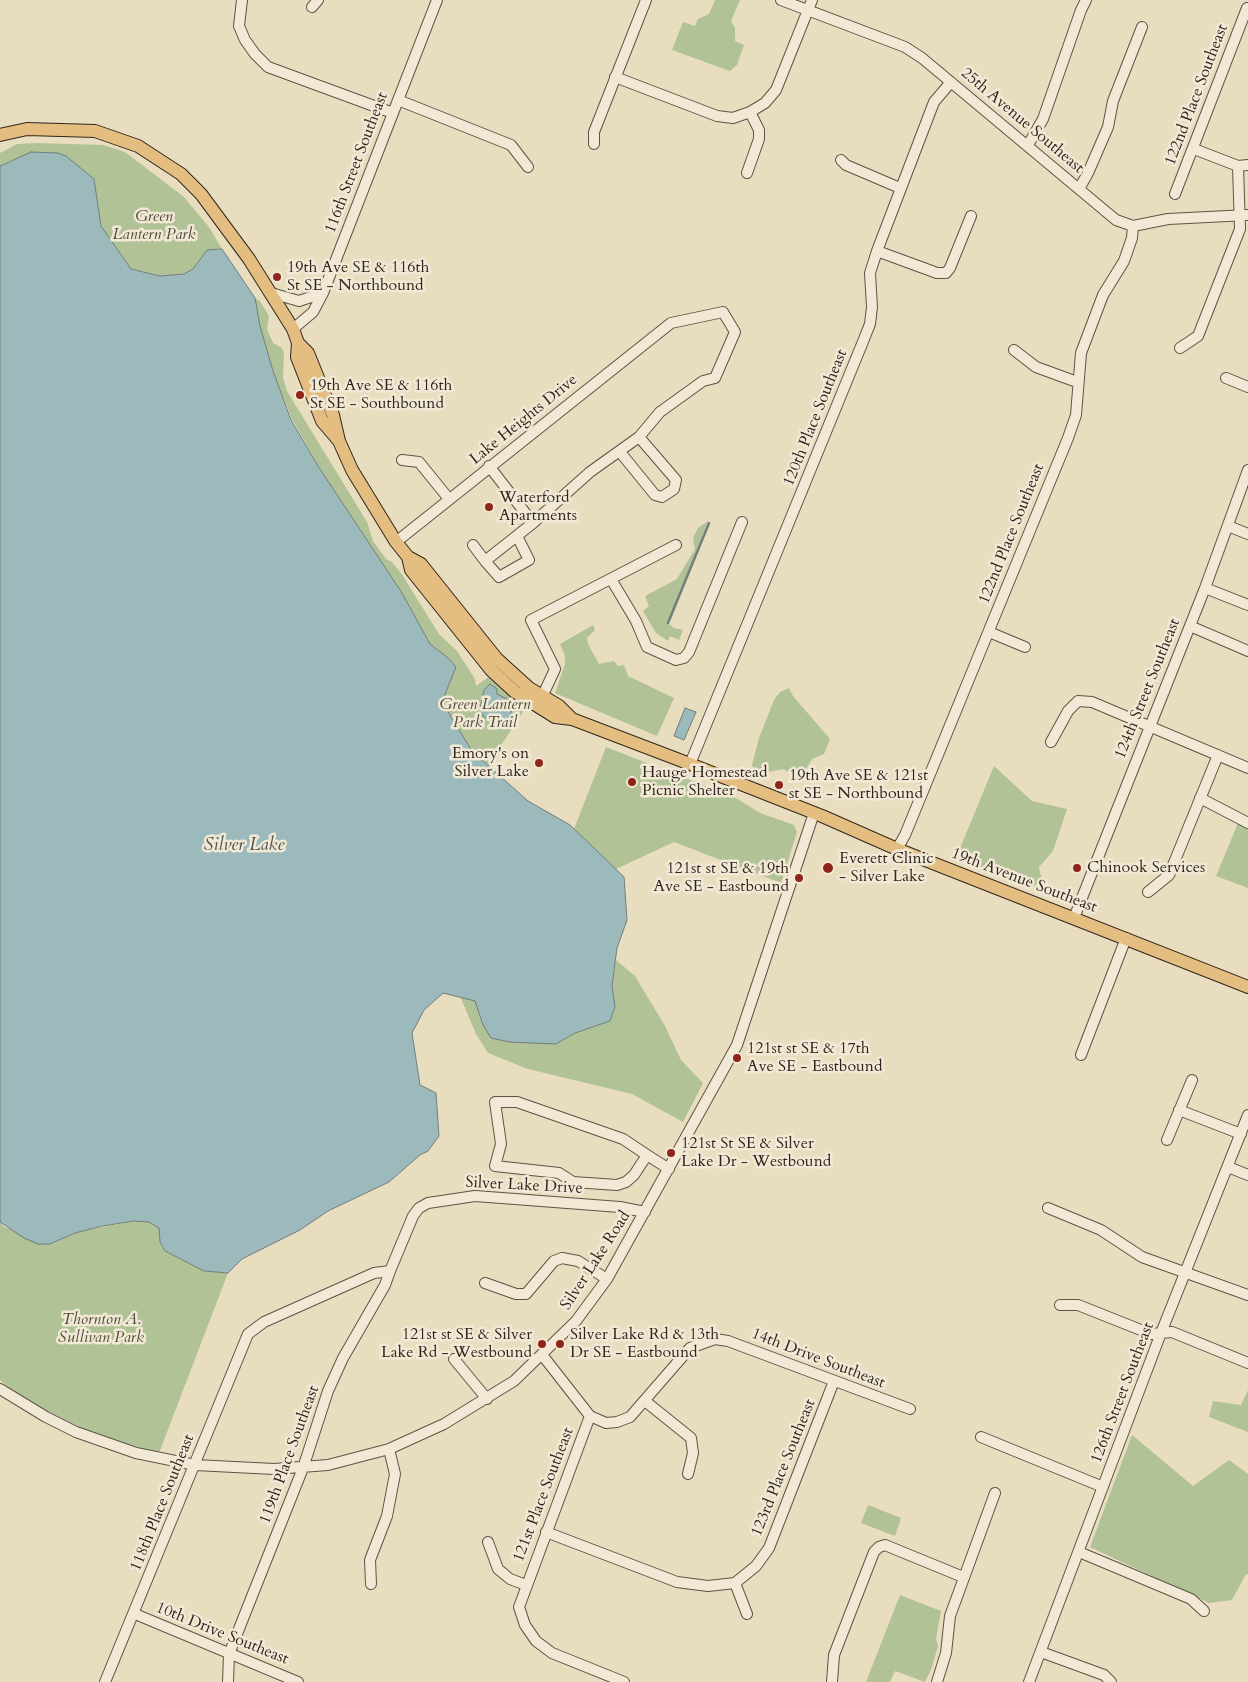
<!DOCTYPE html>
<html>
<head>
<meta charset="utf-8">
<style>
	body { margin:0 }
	canvas { display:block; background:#e9ddbf }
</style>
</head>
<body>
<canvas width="1248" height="1682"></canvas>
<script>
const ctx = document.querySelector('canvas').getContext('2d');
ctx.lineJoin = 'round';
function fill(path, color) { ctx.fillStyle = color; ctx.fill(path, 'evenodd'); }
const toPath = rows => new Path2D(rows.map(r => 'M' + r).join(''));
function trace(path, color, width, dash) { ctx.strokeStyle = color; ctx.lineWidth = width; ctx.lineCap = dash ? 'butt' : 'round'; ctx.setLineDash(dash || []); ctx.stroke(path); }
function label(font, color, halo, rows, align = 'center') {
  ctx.font = font + ' Cardo,serif'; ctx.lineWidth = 5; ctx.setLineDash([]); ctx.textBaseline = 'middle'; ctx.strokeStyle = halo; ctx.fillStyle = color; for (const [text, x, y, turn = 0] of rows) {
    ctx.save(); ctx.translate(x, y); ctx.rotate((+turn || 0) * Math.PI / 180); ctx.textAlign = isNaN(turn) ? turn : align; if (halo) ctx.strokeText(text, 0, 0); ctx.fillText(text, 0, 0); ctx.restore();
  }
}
fill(toPath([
	[715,0,740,0,731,21,735,28,735,41,744,45,737,65,730,71,672,50,683,22,695,26,698,19,709,14],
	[36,143,103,145,125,152,184,197,209,227,222,249,207,250,193,269,184,274,160,276,131,269,104,233,101,226,98,203,80,169,66,156,11,160,0,166,0,153,4,151,17,144],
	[255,298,260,301,269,316,267,329,273,343,282,348,284,354,283,378,287,391,367,522,373,541,386,559,392,562,401,573,439,634,457,651,475,679,476,686,490,676,521,702,523,712,494,756,491,767,472,751,442,702,448,658,430,644,402,593,320,469,292,419,274,374,260,326],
	[708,521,668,623,674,628,683,630,679,640,670,636,668,641,656,633,643,611,649,606,645,596,677,579,695,549,693,538,698,528],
	[593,625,595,630,587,638,588,644,599,664,614,661,618,666,624,665,628,676,674,698,657,736,555,693,565,664,565,656,560,644],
	[789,688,793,696,830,739,824,754,812,759,801,778,794,777,784,769,763,773,754,769,752,765,759,738,774,700,780,692],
	[606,747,736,798,760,813,794,825,797,832,781,883,674,842,616,869,574,829],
	[994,766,1032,801,1067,809,1053,851,1039,867,1044,891,956,858],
	[1238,823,1248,828,1248,888,1216,876],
	[616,960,635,976,665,1026,681,1060,703,1083,683,1122,632,1094,528,1069,488,1053,476,1034,460,996,475,1001,483,1025,532,1042,556,1044,575,1033,610,1021,615,1007,612,986],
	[133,1221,149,1222,159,1228,160,1242,165,1251,204,1271,228,1273,159,1453,95,1435,61,1420,24,1400,0,1380,0,1222,4,1227,50,1244,75,1233],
	[1248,1390,1248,1432,1209,1417,1213,1401,1241,1405],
	[1132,1435,1193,1486,1229,1460,1248,1474,1248,1575,1246,1574,1232,1600,1209,1603,1090,1547],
	[868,1505,901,1518,895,1536,861,1523],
	[900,1595,941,1611,936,1639,938,1646,932,1667,925,1682,895,1671,890,1682,866,1682]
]), '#b1c296');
const water = toPath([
	[31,152,58,153,66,156,94,179,101,226,131,269,160,276,184,274,193,269,207,250,222,249,255,298,260,326,273,371,291,420,318,466,402,593,430,644,448,658,456,667,442,702,472,751,528,801,570,825,624,877,627,920,617,948,612,986,615,1007,610,1021,575,1033,556,1044,509,1042,491,1038,483,1025,475,1001,443,993,424,1010,412,1033,420,1085,436,1093,439,1136,428,1151,420,1155,389,1182,328,1211,300,1230,242,1259,228,1273,204,1271,165,1251,160,1242,159,1228,149,1222,133,1221,103,1226,75,1233,50,1244,38,1244,24,1238,0,1222,0,166,31,152],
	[490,684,497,689,497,694,507,699,513,706,510,716,503,726,499,727,492,723,483,716,480,709,484,690,490,684],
	[685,708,696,712,684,740,674,736,685,708]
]);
fill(water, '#9cbabc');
trace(water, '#717e7c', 1);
trace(toPath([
	[668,623,709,523]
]), '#717e7c', 2.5);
const minor = toPath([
	[242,0,239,26,245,40,255,54,268,67,393,113],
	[781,0,905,47,922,58,1116,220,1133,226,1168,219,1248,215],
	[312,7,318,0],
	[615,77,717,116,733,118,750,112],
	[398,100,511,145,528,167],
	[594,144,594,132,646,0],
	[1028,145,1043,119,1081,10,1086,0],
	[1194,149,1238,166,1248,165],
	[841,160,846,165,900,188],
	[747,173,759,139,759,130,750,112,765,103,776,90,812,0],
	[1079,189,1088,173,1108,127,1113,101,1142,27],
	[1175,194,1247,8],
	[877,251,937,273,946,273,950,268,971,216],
	[271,293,299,301,323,293],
	[293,329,313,312,323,293,437,0],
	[1180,348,1198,336,1240,229,1238,166],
	[1014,350,1036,367,1077,382],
	[1226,378,1248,387],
	[620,452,655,495,662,497,674,489,676,480,639,437],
	[402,460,419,462,449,499],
	[489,466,533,523],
	[1228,526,1248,534],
	[396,542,671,323,723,312,735,332,715,378,703,381,660,412,639,437,590,472,533,523,485,561,499,577,529,560,517,536],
	[473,545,485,561],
	[611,579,636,621,647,647,676,660,684,658,689,652,742,522],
	[1205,588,1248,605],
	[1190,626,1248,651],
	[989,632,1025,647],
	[542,697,555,669,531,620,676,545],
	[1051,742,1068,711,1078,701,1092,702,1248,768],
	[690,764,862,344,870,324,872,307,870,273,877,251,934,102,951,82],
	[1200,798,1248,823],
	[897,849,905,835,1068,438,1076,415,1081,353,1103,295,1124,261,1132,238,1133,226],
	[1148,892,1169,875,1218,755],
	[1074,918,1205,588,1248,470],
	[1081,1055,1126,938],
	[1179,1110,1241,1134],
	[1167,1140,1192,1080],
	[647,1155,634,1175,626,1182,617,1185,573,1182,559,1173,495,1166,501,1144,495,1102,517,1102,623,1139,647,1155,669,1169],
	[1228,1167,1248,1175],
	[1048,1208,1101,1230,1142,1257,1248,1295],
	[485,1283,516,1294,526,1294,554,1261,562,1258,578,1261,607,1279],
	[1060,1305,1078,1305,1151,1334,1172,1332,1248,1363],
	[543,1356,590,1416,606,1423,617,1422,630,1417,690,1348,715,1339,728,1341,910,1409],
	[454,1359,487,1399],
	[0,1389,46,1417,76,1432,136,1453,195,1465,274,1469,328,1465,389,1449,444,1424,514,1381,576,1321,607,1279,737,1045,814,813],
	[645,1401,691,1438,693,1453,688,1474],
	[590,1416,519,1607,525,1625,536,1641,552,1653,624,1682],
	[981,1437,1103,1487],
	[546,1532,677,1582,708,1586,735,1583,756,1566,769,1548,834,1381],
	[488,1542,498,1569,510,1579,526,1585],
	[1079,1552,1191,1599,1204,1611],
	[735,1583,747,1614],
	[371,1584,370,1560,387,1516,395,1474,389,1449],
	[135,1614,298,1682],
	[1041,1652,1104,1675,1111,1682],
	[105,1682,248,1334,264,1322,374,1273,390,1271,413,1216,419,1208,428,1203,475,1196,620,1207,645,1212],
	[228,1682,229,1654,303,1468,328,1391,343,1358,385,1285,390,1271],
	[832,1682,834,1655,874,1552,879,1547,885,1545,963,1577],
	[937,1682,946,1653,950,1616,995,1493],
	[1029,1682,1161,1333,1248,1115]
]);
const major = toPath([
	[0,135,27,129,95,131,138,146,181,174,201,194,249,259,293,329,298,343,297,357,322,421,339,441],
	[298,343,308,353,333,415,339,441,352,470,396,542,408,557,421,564,497,659,529,688,559,706,572,719],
	[408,557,411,570,491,670,515,692,555,717,572,719,690,764,822,816,897,849,1248,987]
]);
trace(minor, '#5e5346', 12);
trace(major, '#30251d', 14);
trace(minor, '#f1e9d5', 10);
trace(major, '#e4be80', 12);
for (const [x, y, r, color] of [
	[277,277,5,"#8f2418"],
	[300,395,5,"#8f2418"],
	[489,507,5,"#8f2418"],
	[539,763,5,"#8f2418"],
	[632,782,5,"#8f2418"],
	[779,785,5,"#8f2418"],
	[828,868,6,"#8f2418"],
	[1077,868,5,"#8f2418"],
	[799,878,5,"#8f2418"],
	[737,1058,5,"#8f2418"],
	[671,1153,5,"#8f2418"],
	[542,1344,5,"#8f2418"],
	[560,1344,5,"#8f2418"]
]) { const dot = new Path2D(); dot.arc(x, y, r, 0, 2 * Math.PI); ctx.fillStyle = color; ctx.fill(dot); trace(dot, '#f1e9d5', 2); }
label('16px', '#30251d', '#f1e9d5', [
	["122nd Place Southeast",1197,95,-69],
	["25th Avenue Southeast",1022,121,40],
	["116th Street Southeast",357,163,-69],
	["120th Place Southeast",816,418,-68],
	["Lake Heights Drive",524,420,-39],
	["122nd Place Southeast",1012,534,-68],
	["124th Street Southeast",1148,689,-68],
	["19th Avenue Southeast",1024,881,21],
	["Silver Lake Drive",524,1186,3],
	["Silver Lake Road",596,1261,-57],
	["14th Drive Southeast",818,1359,21],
	["126th Street Southeast",1123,1393,-69],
	["119th Place Southeast",290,1455,-70],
	["123rd Place Southeast",784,1468,-68],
	["121st Place Southeast",544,1495,-69],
	["118th Place Southeast",163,1503,-68],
	["10th Drive Southeast",222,1634,22]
]);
label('italic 16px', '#504c3b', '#f1e9d5', [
	["Green",154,217],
	["Lantern Park",154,235],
	["Green Lantern",485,705],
	["Park Trail",485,723],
	["Thornton A.",101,1320],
	["Sullivan Park",101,1338]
]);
label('16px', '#30251d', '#f1e9d5', [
	["19th Ave SE & 116th",287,268],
	["St SE - Northbound",287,286],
	["19th Ave SE & 116th",310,386],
	["St SE - Southbound",310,404],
	["Waterford",499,498],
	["Apartments",499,516],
	["Emory's on",529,754,"right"],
	["Silver Lake",529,772,"right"],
	["Hauge Homestead",642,773],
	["Picnic Shelter",642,791],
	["19th Ave SE & 121st",789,776],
	["st SE - Northbound",789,794],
	["Everett Clinic",839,859],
	["- Silver Lake",839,877],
	["Chinook Services",1087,868],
	["121st st SE & 19th",789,869,"right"],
	["Ave SE - Eastbound",789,887,"right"],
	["121st st SE & 17th",747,1049],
	["Ave SE - Eastbound",747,1067],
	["121st St SE & Silver",681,1144],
	["Lake Dr - Westbound",681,1162],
	["121st st SE & Silver",532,1335,"right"],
	["Lake Rd - Westbound",532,1353,"right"],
	["Silver Lake Rd & 13th",570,1335],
	["Dr SE - Eastbound",570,1353]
], 'left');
label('italic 18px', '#50524d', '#f1e9d5', [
	["Silver Lake",244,846]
]);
</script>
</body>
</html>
